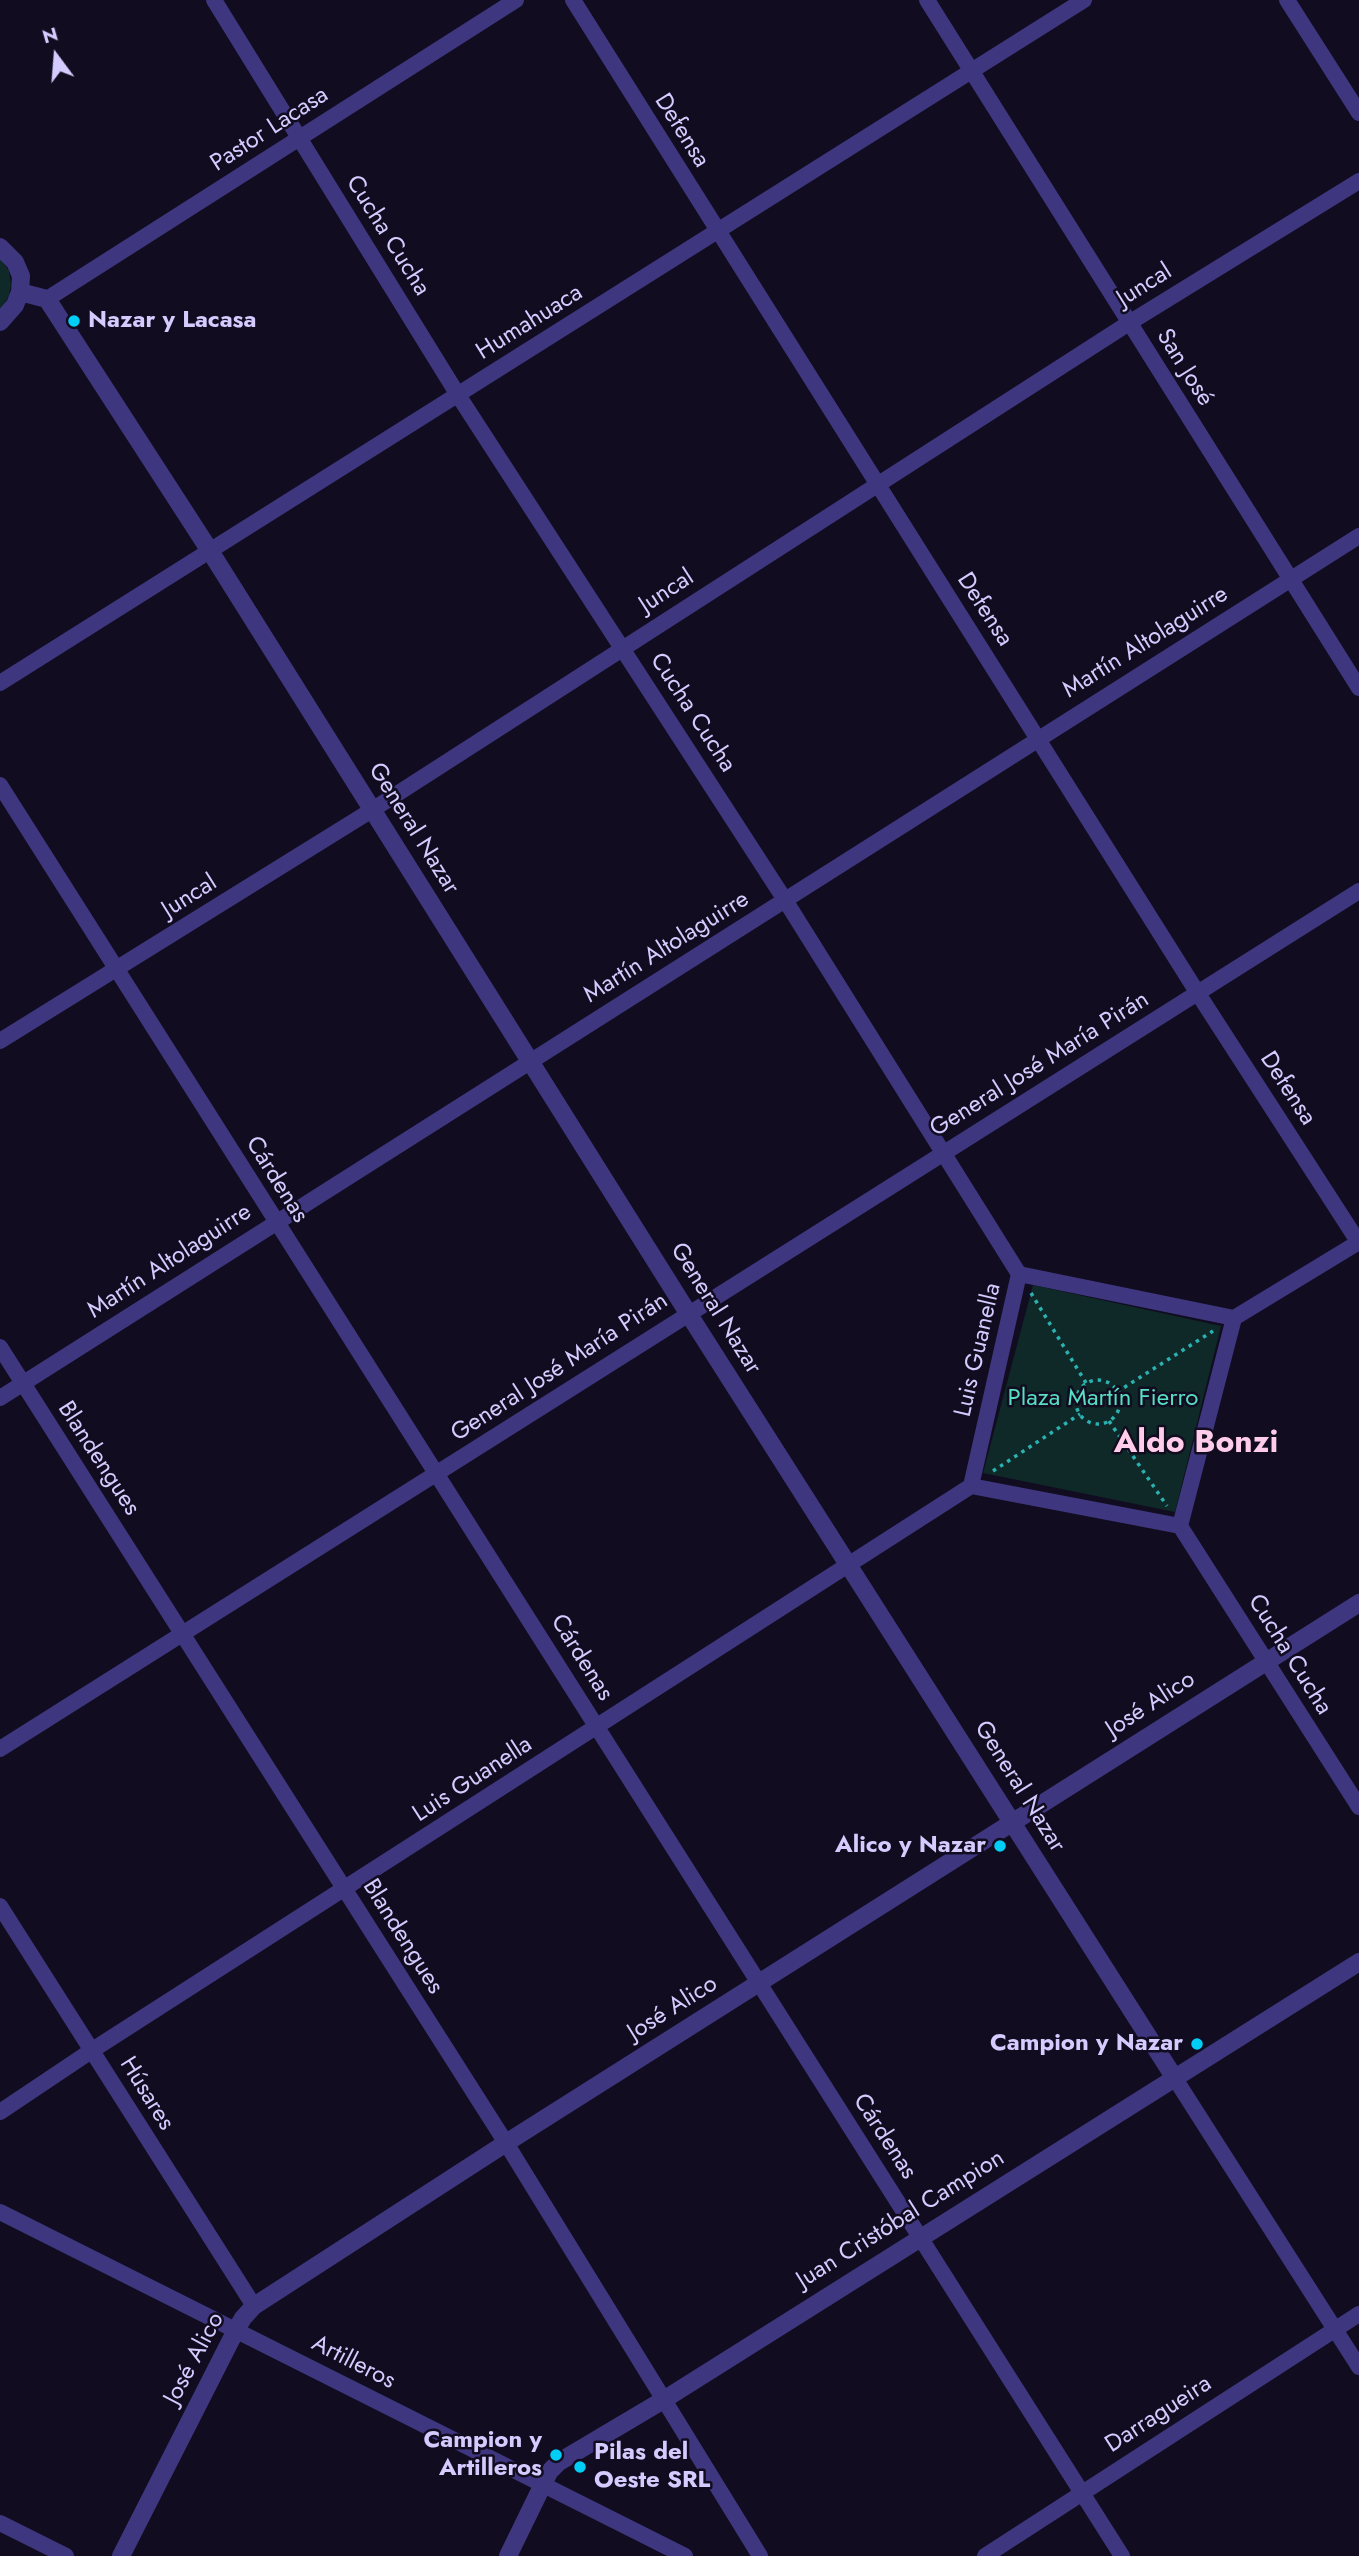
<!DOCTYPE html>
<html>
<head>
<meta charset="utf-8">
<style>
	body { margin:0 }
	#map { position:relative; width:1359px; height:2556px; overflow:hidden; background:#110c1f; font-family:Jost,sans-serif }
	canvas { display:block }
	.north { position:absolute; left:21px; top:21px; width:70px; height:70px; -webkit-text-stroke:5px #110c1f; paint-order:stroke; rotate:344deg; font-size:19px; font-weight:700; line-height:28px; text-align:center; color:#d4cbff }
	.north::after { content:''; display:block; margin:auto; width:24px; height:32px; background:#d4cbff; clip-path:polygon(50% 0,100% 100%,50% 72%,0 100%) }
</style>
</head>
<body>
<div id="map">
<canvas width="1359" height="2556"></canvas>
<div class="north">N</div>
</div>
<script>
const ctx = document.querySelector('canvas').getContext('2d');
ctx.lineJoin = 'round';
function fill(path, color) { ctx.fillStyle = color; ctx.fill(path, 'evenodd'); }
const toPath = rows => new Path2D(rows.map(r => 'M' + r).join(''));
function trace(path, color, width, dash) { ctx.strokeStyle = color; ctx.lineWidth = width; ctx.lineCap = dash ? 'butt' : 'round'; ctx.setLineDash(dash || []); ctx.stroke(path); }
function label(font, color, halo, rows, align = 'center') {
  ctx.font = font + ' Jost,sans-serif'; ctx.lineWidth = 5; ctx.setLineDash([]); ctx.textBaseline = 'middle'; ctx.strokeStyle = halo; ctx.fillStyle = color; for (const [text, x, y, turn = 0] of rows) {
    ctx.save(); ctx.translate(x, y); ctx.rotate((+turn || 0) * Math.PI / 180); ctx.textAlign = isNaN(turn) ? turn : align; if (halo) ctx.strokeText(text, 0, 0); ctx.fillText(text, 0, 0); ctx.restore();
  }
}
fill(toPath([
	[0,258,9,271,11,284,9,296,0,310],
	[1033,1285,1221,1326,1175,1512,983,1473]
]), '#0f2929');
trace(toPath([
	[1031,1293,1086,1383],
	'1076 1402a22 22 0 1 1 44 0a22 22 0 1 1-44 0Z',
	[1117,1392,1213,1331],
	[1109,1421,1167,1506],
	[993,1471,1080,1414]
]), '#2cb1b1', 3.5, [3.5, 5]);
trace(toPath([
	[214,0,458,395,785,900,1019,1274],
	[573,0,1197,992,1359,1243],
	[927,0,1359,688],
	[1287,0,1359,113],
	[47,299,516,0],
	[0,683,1084,0],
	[0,785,1122,2556],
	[0,1041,372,810,1129,323,1359,181],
	[1019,1274,1234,1318,1359,1242],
	[0,1347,506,2143,760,2556],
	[0,1398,1359,536],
	[971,1486,1019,1274],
	[1180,1526,1359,1807],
	[1180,1526,1234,1318],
	[0,1749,1359,891],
	[0,1906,254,2306],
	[1174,2077,1359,2367],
	[0,2112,91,2051,971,1486,1180,1526],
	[0,2212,685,2556],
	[0,2523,66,2556],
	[985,2556,1359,2314]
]), '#3e377f', 16);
trace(toPath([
	[0,247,15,262,21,276,20,292,15,305,0,322],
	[20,292,47,299,210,551,688,1313,1174,2077],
	[121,2556,236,2330,243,2318,254,2306,506,2143,1359,1603],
	[508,2556,549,2472,559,2462,665,2399,1359,1962]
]), '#3e377f', 18);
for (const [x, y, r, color] of [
	[74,321,7,"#00cef6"],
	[1000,1846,7,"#00cef6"],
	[1197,2044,7,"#00cef6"],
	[556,2455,7,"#00cef6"],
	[580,2467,7,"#00cef6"]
]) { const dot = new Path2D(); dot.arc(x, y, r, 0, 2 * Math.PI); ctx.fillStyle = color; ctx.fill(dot); trace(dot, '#110c1f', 2.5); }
label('24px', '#d4cbff', '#110c1f', [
	["Pastor Lacasa",270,130,-33],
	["Defensa",681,131,58],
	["Cucha Cucha",387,236,58],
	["Juncal",1145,286,-32],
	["Humahuaca",530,323,-32],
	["San José",1184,368,58],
	["Juncal",667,592,-33],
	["Defensa",984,610,57],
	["Martín Altolaguirre",1146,643,-32],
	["Cucha Cucha",692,713,57],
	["General Nazar",413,829,58],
	["Juncal",190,897,-32],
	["Martín Altolaguirre",667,948,-32],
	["General José María Pirán",1040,1065,-32],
	["Defensa",1287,1089,57],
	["Cárdenas",276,1180,58],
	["Martín Altolaguirre",170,1262,-33],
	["General Nazar",715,1309,58],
	["Luis Guanella",979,1350,-77],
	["General José María Pirán",560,1368,-33],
	["Blandengues",98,1459,57],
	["Cucha Cucha",1289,1655,58],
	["Cárdenas",581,1658,58],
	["José Alico",1151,1705,-33],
	["Luis Guanella",473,1780,-33],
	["General Nazar",1019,1787,58],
	["Blandengues",402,1937,58],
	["José Alico",673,2009,-32],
	["Húsares",146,2094,58],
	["Cárdenas",884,2137,57],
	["Juan Cristóbal Campion",901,2220,-32],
	["José Alico",195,2359,-62],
	["Artilleros",353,2363,27],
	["Darragueira",1159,2415,-33]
]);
label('bold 24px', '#d4cbff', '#110c1f', [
	["Nazar y Lacasa",88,321,"left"],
	["Alico y Nazar",986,1846],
	["Campion y Nazar",1183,2044],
	["Campion y",542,2441],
	["Artilleros",542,2469],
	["Pilas del",594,2453,"left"],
	["Oeste SRL",594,2481,"left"]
], 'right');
label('24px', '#57dfc5', '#110c1f', [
	["Plaza Martín Fierro",1103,1399]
]);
label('bold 32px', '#ffcdea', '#110c1f', [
	["Aldo Bonzi",1196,1444]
]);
</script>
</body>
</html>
